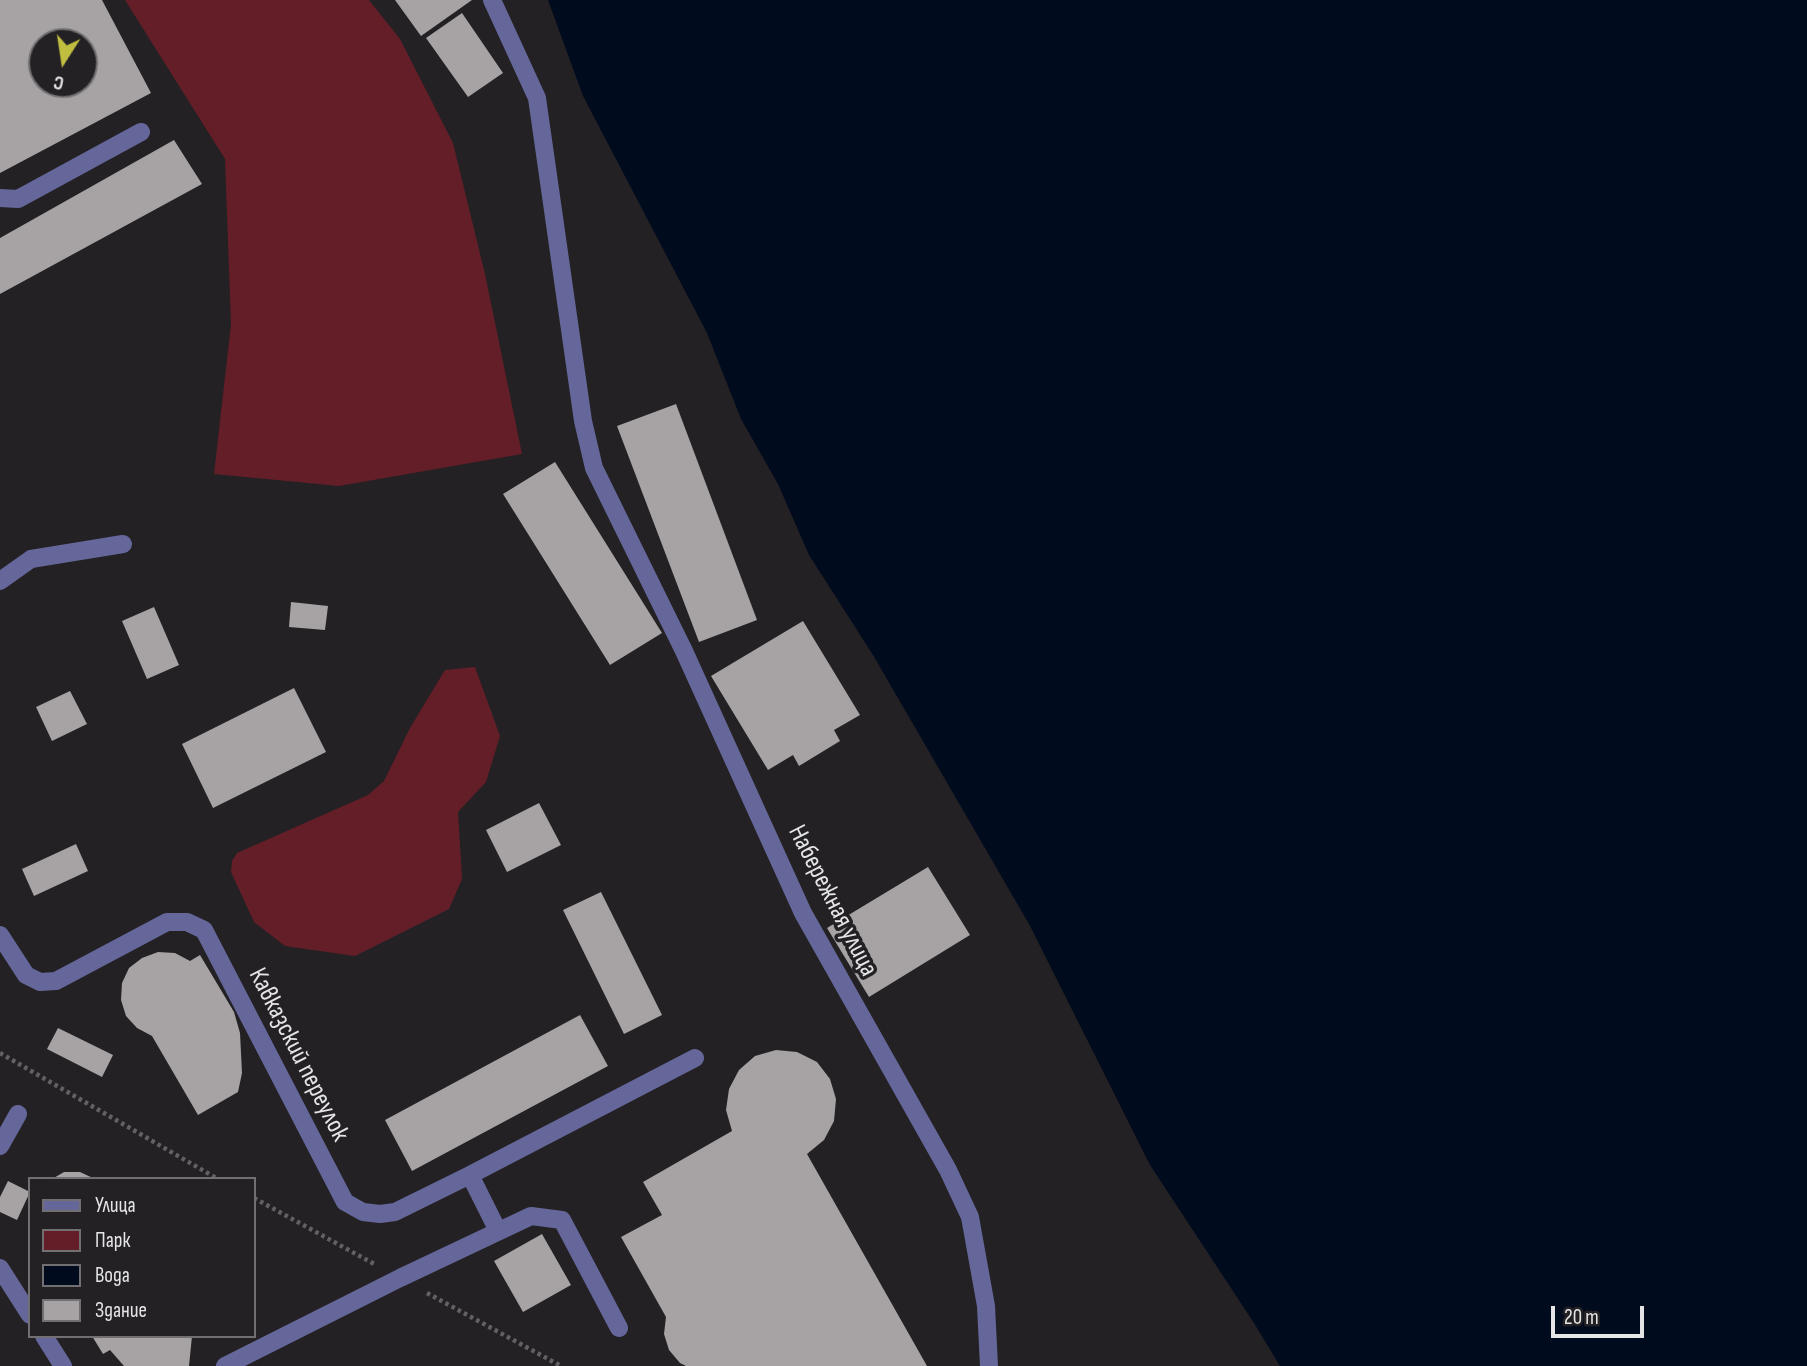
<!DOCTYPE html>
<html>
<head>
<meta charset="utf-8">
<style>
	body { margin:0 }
	#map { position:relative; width:1807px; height:1366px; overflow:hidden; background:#232124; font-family:"Sofia Sans Condensed",sans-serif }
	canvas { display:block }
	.legend { position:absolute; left:28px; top:1177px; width:228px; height:161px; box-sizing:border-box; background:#232124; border:2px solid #716f72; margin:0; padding:9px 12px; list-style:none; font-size:21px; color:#e5e4e6 }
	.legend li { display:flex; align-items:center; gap:14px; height:35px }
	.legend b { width:35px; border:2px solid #716f72 }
	.north { position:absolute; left:28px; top:28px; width:70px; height:70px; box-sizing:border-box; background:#232124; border:2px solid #716f72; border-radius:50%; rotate:192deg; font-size:19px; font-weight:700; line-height:28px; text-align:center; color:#e5e4e6 }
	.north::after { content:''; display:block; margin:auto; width:24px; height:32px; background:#c0be40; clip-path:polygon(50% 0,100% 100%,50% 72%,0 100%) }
	.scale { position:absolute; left:1551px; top:1306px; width:93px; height:32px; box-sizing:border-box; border:4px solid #e5e4e6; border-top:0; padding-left:9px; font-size:21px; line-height:24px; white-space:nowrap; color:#e5e4e6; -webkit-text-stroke:5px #232124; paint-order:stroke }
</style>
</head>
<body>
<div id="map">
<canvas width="1807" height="1366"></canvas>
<ul class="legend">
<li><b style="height:9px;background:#65679a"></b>Улица</li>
<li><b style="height:19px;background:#631e28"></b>Парк</li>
<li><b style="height:19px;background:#000b1e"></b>Вода</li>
<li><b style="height:19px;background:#a7a3a5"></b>Здание</li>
</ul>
<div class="north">С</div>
<div class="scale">20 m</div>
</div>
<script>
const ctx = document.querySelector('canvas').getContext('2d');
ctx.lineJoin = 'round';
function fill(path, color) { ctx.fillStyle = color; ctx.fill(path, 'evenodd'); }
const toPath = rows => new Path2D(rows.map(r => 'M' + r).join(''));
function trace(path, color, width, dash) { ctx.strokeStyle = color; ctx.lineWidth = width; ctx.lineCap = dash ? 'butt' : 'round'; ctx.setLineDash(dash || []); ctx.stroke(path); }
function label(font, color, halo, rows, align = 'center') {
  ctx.font = font + ' "Sofia Sans Condensed",sans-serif'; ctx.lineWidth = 7; ctx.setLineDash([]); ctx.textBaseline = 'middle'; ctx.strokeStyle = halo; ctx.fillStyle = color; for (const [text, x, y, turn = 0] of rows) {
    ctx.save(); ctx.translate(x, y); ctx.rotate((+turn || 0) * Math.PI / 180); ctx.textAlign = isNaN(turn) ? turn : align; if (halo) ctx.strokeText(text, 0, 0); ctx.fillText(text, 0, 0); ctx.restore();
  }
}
fill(toPath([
	[125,0,369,0,400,39,453,143,485,274,522,454,339,486,214,474,231,324,225,159],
	[475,667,500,736,486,782,458,812,462,879,449,909,355,956,285,946,254,922,231,872,232,861,237,853,368,795,384,781,410,728,445,670]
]), '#631e28');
fill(toPath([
	[548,0,1807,0,1807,1366,1280,1366,1254,1323,1150,1165,1029,924,873,655,809,555,778,484,741,419,707,333,583,96]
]), '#000b1e');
fill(toPath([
	[0,0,102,0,151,93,0,173],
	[42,42,84,42,84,84,42,84],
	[395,0,472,0,421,36],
	[462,13,503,73,468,97,426,38],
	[174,140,202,184,0,294,0,238],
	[676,404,757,620,699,642,617,426],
	[555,462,662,633,610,665,503,494],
	[291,602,328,606,325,630,289,627],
	[154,607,179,665,147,679,122,621],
	[803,621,860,715,834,730,840,741,799,766,793,755,768,770,711,676],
	[294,688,326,752,213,808,182,744],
	[70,691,87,724,52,741,36,707],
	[539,803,561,845,507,872,486,830],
	[76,844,88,871,34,896,22,869],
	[928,867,970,935,869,997,827,928],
	[601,892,662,1015,624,1034,563,910],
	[158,952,175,953,190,961,200,955,234,1012,240,1033,242,1073,238,1092,198,1115,152,1036,137,1028,126,1016,121,1000,122,983,129,968,142,958],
	[580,1015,608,1066,412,1171,385,1120],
	[58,1028,113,1055,102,1077,47,1049],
	[776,1050,797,1052,817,1062,830,1079,836,1099,834,1121,824,1140,807,1154,927,1366,686,1366,680,1363,669,1350,664,1334,666,1317,621,1237,662,1215,643,1182,732,1131,726,1110,729,1089,739,1070,755,1056],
	[64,1172,80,1172,95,1179,52,1179],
	[8,1181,30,1192,17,1220,0,1212,0,1197],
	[542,1234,571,1285,523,1312,494,1261],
	[92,1336,192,1336,189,1366,124,1366,110,1350,103,1354]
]), '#a7a3a5');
trace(toPath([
	[0,1053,218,1179],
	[254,1198,376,1265],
	[427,1293,561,1366]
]), '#636164', 4.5, [3.5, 3.5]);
trace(toPath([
	[492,0,537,98,583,421,594,468,684,651,803,913,948,1170,970,1217,986,1306,989,1366],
	[0,198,18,199,141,132],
	[0,581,31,559,123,544],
	[0,935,26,975,40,982,56,981,167,922,187,922,204,930,345,1202,363,1212,380,1214,395,1212,470,1175,498,1231],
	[0,1146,18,1114],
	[470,1175,695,1058],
	[0,1268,30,1315],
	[44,1336,63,1366],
	[225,1366,400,1278,531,1216,562,1220,619,1328]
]), '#65679a', 18);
label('26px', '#e5e4e6', '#232124', [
	["Набережная улица",832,901,63],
	["Кавказский переулок",298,1055,63]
]);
</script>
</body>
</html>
